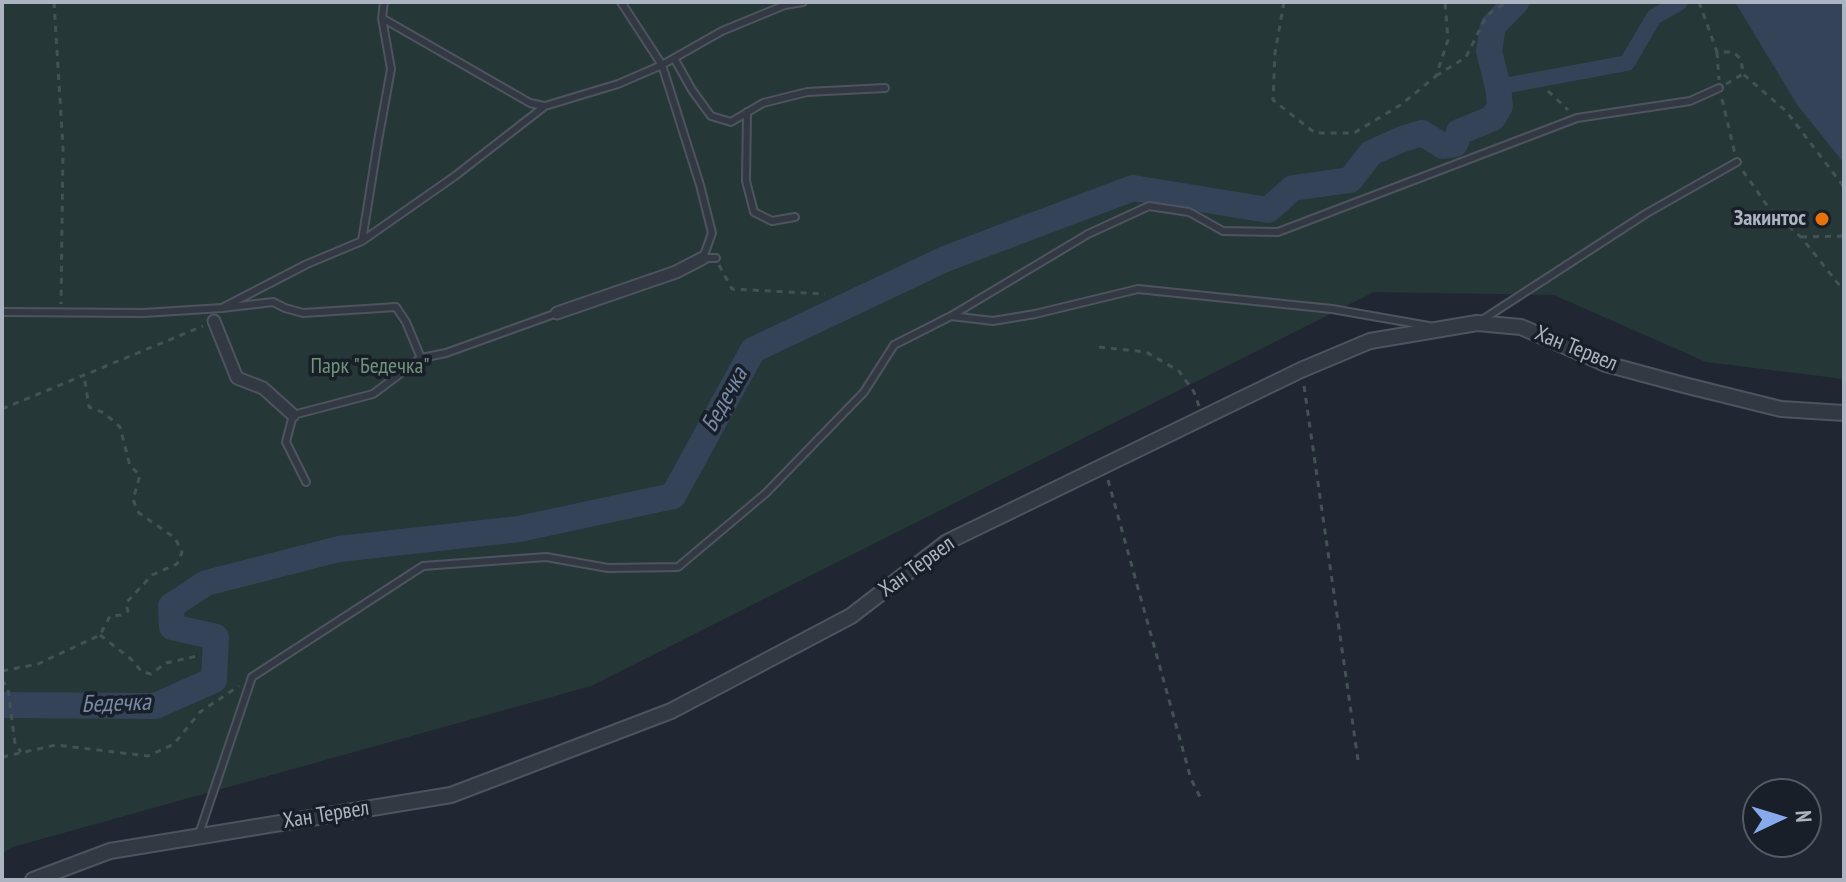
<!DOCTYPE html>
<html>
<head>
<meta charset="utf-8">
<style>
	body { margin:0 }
	#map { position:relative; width:1846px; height:882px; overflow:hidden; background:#202732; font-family:"PT Sans Narrow",sans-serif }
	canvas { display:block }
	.frame { position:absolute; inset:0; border:4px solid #adb4c1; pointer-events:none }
	.north { position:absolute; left:1742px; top:778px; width:80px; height:80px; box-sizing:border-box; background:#191f28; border:2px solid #545b65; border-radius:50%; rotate:86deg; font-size:22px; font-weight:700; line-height:32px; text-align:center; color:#adb4c1 }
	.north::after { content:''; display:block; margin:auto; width:28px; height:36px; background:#87aaec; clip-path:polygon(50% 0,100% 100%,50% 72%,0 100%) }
</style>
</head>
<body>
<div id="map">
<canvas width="1846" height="882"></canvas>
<div class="frame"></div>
<div class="north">N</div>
</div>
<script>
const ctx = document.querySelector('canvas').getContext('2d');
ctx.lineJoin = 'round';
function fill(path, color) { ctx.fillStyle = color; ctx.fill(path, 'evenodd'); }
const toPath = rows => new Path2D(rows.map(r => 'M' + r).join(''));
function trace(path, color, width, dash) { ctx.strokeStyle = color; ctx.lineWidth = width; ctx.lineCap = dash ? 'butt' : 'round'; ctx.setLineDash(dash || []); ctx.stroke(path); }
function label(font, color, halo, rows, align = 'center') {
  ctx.font = font + ' "PT Sans Narrow",sans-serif'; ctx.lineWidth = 7; ctx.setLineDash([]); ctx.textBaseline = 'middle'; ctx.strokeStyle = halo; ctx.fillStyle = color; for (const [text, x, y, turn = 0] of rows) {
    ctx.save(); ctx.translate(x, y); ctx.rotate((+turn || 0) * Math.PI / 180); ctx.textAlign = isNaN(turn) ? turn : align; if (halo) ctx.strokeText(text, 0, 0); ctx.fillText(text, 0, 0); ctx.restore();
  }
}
fill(toPath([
	[2,2,1844,2,1844,379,1706,362,1554,295,1374,292,591,686,13,847,2,853]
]), '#263738');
fill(toPath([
	[1735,2,1844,2,1844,163,1798,106]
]), '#354358');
trace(toPath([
	[1498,87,1627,63,1654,17,1680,2]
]), '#354358', 16);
trace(toPath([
	[2,705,155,706,214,680,216,637,172,627,171,606,206,583,339,549,519,529,673,496,753,350,945,259,1133,188,1268,210,1293,188,1350,180,1371,153,1400,140,1422,133,1443,146,1455,144,1459,132,1493,118,1500,106,1498,87,1489,51,1493,26,1516,2]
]), '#354358', 26);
const service = toPath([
	[621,2,662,65,700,185,712,233,703,258,716,258],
	[382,18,530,103,544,106],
	[674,58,692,90,711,116,731,122,763,103,807,92,885,88],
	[747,112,746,181,754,212,772,221,795,217],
	[362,241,378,141,391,69,382,18,384,2],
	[222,308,307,264,362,241,455,176,545,106,618,84,662,65,722,31,785,5,803,2],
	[2,312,143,313,222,308,273,302,285,308,303,313,396,307,406,322,421,358],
	[951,316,993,321,1035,314,1138,289,1332,309,1429,326],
	[1482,320,1647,213,1737,162],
	[306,482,286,442,293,415,373,394,421,358,446,353,557,313],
	[199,834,252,677,423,566,546,557,608,568,678,567,766,493,864,392,894,345,951,316,1088,234,1149,206,1189,212,1223,231,1278,232,1577,118,1690,101,1719,88]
]);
const minor = toPath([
	[557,313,676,272,703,258],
	[214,321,237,378,263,388,293,415]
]);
const tertiary = toPath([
	[33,880,110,851,451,795,671,711,851,616,947,542,1301,370,1370,341,1477,323,1521,327,1606,364,1684,385,1781,409,1844,413]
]);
trace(service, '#4e545f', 10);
trace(minor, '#4e545f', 15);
trace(tertiary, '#4e545f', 18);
trace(toPath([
	[54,2,63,148,61,304],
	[1284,2,1275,53,1273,100,1315,133,1354,133,1402,104,1436,76,1448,40,1445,2],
	[1699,2,1717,52,1733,52,1741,59,1743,74,1786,111,1844,187],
	[1717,52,1719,80],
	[1436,76,1466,57,1487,15,1507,2],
	[1726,84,1743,74],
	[1548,91,1568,110],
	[1722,99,1735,154],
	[1743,171,1771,211,1801,237,1844,291],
	[1801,237,1844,236],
	[719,265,732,289,825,294],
	[1099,347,1146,352,1179,371,1194,392,1199,406],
	[1304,386,1358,760],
	[2,409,203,326],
	[1108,480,1191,779,1200,797],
	[100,635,131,659,142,672,151,674,166,663,197,656],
	[2,671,38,664,100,635,110,616,121,615,128,611,126,603,152,575,177,564,182,552,175,538,139,513,133,500,140,475,130,466,120,427,104,413,89,407,84,375],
	[2,680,8,689,15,744,21,752],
	[2,757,56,745,148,756,174,744,200,712,239,686]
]), '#445255', 3, [6, 6]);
trace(service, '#333943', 6);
trace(minor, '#333943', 11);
trace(tertiary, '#333943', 14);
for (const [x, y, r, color] of [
	[1822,219,8,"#e8710a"]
]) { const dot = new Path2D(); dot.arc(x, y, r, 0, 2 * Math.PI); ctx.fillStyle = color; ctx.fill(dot); trace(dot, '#191f28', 3); }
label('bold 22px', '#adb4c1', '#191f28', [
	["Закинтос",1806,219]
], 'right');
label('22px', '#adb4c1', '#191f28', [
	["Хан Тервел",1576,349,22],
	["Хан Тервел",917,567,-36],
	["Хан Тервел",326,815,-9]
]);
label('22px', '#709479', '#191f28', [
	["Парк \"Бедечка\"",370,367]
]);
label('italic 24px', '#788aa7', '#191f28', [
	["Бедечка",725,400,-61],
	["Бедечка",116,704,-2]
]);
</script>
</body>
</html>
